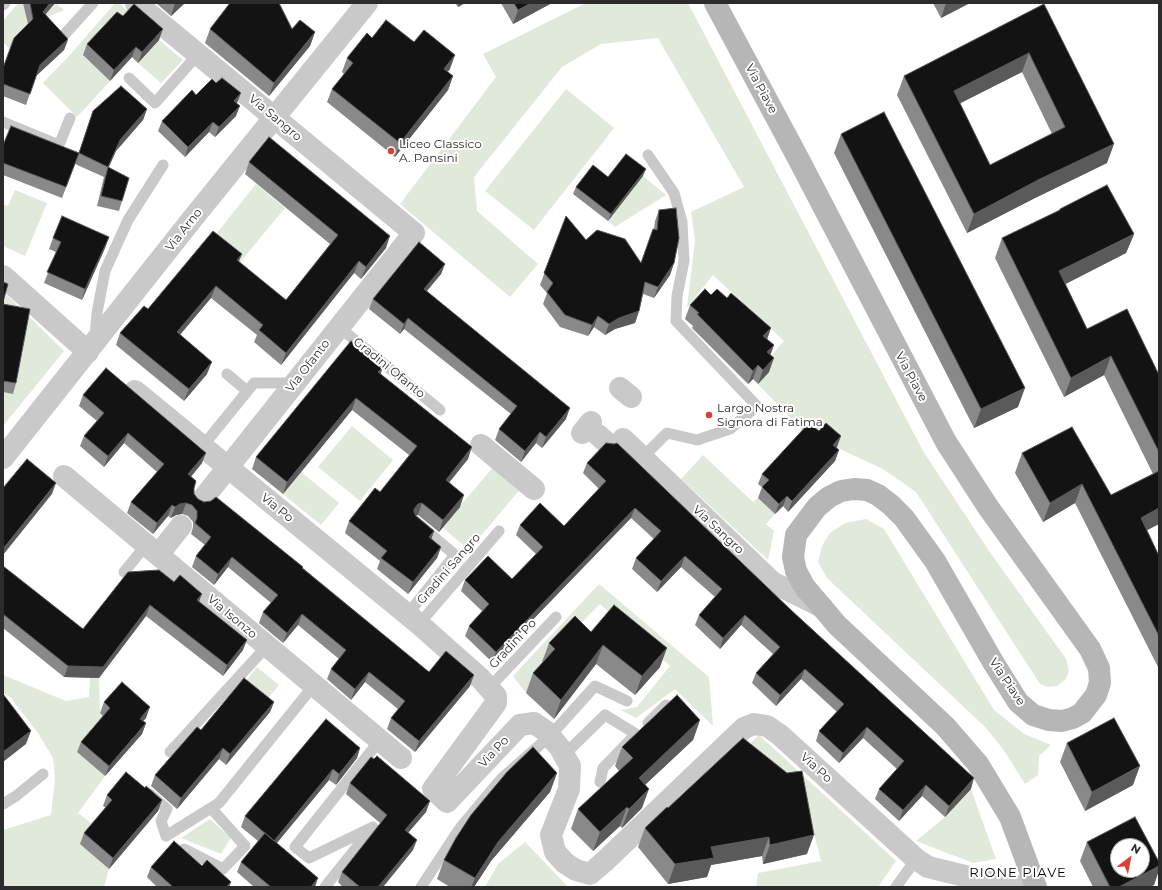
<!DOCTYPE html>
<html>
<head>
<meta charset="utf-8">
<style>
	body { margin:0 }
	#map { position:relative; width:1162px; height:890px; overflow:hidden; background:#fff; font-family:Montserrat,sans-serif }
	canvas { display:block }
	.frame { position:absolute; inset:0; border:4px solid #2c2c2c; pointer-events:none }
	.north { position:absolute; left:1110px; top:838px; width:40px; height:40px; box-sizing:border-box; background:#fff; border:1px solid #ababab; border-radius:50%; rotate:32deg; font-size:11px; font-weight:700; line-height:16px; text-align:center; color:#2c2c2c }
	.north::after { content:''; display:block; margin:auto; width:14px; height:18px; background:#d93e38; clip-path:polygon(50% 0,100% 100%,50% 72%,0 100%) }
</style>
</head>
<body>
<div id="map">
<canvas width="1162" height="890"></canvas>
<div class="frame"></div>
<div class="north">N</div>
</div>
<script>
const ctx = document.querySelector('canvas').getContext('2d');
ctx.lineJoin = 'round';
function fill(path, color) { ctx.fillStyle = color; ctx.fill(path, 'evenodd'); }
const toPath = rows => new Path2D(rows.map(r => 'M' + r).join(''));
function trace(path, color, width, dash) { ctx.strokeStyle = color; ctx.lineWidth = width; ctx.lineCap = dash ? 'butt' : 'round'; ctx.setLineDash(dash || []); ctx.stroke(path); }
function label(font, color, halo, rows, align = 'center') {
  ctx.font = font + ' Montserrat,sans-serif'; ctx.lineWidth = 4; ctx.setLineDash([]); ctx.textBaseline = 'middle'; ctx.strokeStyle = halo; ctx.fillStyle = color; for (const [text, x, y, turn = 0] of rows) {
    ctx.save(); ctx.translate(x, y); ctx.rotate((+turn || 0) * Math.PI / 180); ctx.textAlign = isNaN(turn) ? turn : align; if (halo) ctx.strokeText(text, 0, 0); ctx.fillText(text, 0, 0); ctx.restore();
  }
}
fill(toPath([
	[18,3,56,3,64,10,38,21,10,49,3,42,3,21],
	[115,3,119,3,131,14,83,55,110,81,77,117,43,83,69,56],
	[586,3,688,3,923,451,987,548,1066,659,1069,670,1066,679,1057,686,1048,687,1040,684,916,492,883,469,805,433,758,384,762,366,784,341,713,275,687,308,695,240,691,212,744,187,658,38,601,44,562,67,474,177,477,211,538,264,510,297,400,204,496,77,483,54],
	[159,40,183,60,161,83,138,63],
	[566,89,614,128,534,230,485,191],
	[643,176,666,195,615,227,608,221],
	[256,184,285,208,237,266,209,243],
	[15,190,47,203,25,256,3,246,3,204,8,206],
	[5,293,64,351,3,426,3,392,13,393,3,315,3,299],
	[352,426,393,460,360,501,318,467],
	[703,455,753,502,758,498,775,514,766,524,774,531,768,560,681,479],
	[495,465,522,487,469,550,442,527],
	[301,472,339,503,321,525,283,494],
	[866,519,884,529,994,710,1024,734,1051,745,1039,756,1038,775,1025,784,1003,749,985,727,827,578,818,562,822,546,830,533,845,523],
	[599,584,709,677,713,726,675,689,636,718,621,710,637,707,670,666,600,604,542,662,548,669,526,693,513,676],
	[257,667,279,685,262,706,240,689],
	[3,675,66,701,89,697,90,678,99,678,100,713,106,719,77,752,105,776,78,813,95,826,81,844,109,869,104,887,3,887,3,830,51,815,55,779,53,758,38,733,10,697,3,693],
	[759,735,896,861,878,887,756,887,758,873,821,861,801,784,736,757],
	[971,789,996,859,973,863,916,841,945,817],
	[210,819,231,838,221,854,181,838],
	[525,842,568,887,485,887,498,864]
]), '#e1e9db');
trace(toPath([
	[3,5,5,3],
	[65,34,93,3],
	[129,78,155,103,198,54],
	[3,122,59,145,70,118],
	[339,327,440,410],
	[95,337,97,313,105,271,128,220,163,165],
	[227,374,247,391],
	[202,447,254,383,295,383],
	[642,458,667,433,697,440,730,429,757,406,676,321,677,296,684,261,682,222,674,193,648,155],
	[124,572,146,545],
	[407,615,455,555,421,526],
	[419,624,499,531],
	[489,688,556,617],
	[648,723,666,705],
	[170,752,267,646],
	[564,755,605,715,636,734],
	[600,782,603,768,631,739],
	[150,794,167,809,161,821,166,836,219,803,314,685],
	[3,804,16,796,43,774],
	[184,849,223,869,245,846,211,808],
	[325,887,373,827,309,858,295,847,380,740],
	[421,887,460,828,501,779,550,736,595,686,627,701],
	[896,887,916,859]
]), '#c9c9c9', 11);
trace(toPath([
	[136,3,414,233,202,500],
	[3,276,88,352],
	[620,388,631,397],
	[135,391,419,624,480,678,496,696,496,703,433,789,447,802,520,725,534,723,547,732,550,736,560,748,570,766,569,789,551,835,555,852,565,863,576,870,590,874,605,861,744,728,754,724,767,726,780,735,916,859,928,867,973,878,1023,887],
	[582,433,591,422],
	[598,435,607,443],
	[623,439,772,582,822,607],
	[481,445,534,489],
	[3,458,193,218,367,3],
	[64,476,401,758],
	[158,555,181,526]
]), '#c9c9c9', 22);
trace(toPath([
	[715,3,798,158,946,442,988,507,1090,649,1099,668,1100,683,1096,695,1082,713,1073,718,1062,721,1049,720,1033,715,1018,702,993,662,935,561,904,518,891,505,878,495,867,490,854,489,841,491,829,497,817,507,796,535,793,557,796,571,804,586,837,625,945,726,978,764,1010,817,1036,887]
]), '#b6b6b6', 22);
fill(toPath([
	[23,3,55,3,45,15,68,40,64,50,36,76,26,105,3,96,3,68,28,24],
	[156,3,185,3,171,16],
	[455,3,465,3,458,7],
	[501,3,552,3,513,24],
	[933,3,970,3,941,18],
	[1044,4,1107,163,1033,199,967,233,897,95,904,76],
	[1022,72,1052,134,990,165,960,103],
	[123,16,159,40,138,63,132,57,110,81,83,55,87,44],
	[210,29,292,29,315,32,310,46,269,96,205,43],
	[372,38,414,42,450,69,447,72,453,76,448,90,395,157,327,102,332,89,344,74,342,72,347,58],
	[196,95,237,103,236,116,215,137,209,132,185,157,158,131,162,121],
	[147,109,143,120,116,151,108,168,122,201,119,211,97,206,104,177,75,164,62,198,3,175,3,145,79,153,93,111],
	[841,134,1018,407,974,428,834,153],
	[249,162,386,248,361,279,354,273,281,365,254,342,257,335,211,298,180,335,207,374,184,401,116,345,120,333,148,309,239,262,286,300,330,244,245,174],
	[643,176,608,221,573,194,576,187,608,177],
	[1060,209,1134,234,1126,253,1065,284,1087,329,1159,375,1159,524,1147,530,1159,556,1159,669,1075,503,1043,522,1015,473,1022,453,1111,495,1153,474,1104,375,1064,397,995,258,1002,238,1059,211],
	[659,210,674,263,670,275,654,298,643,294,639,311,635,323,615,329,605,335,594,327,588,336,560,327,543,304,547,293,540,285,566,216,586,240,641,263,654,229,655,221],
	[109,237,105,248,82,300,44,283,56,252,49,249,53,238],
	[445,264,441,274,427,291,566,419,542,448,536,443,521,462,495,440,499,429,511,414,404,329,400,334,369,309,373,299],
	[711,295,727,298,771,328,767,339,774,345,770,355,769,372,758,384,753,379,748,384,692,328,693,326,685,319,690,305],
	[3,304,16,383,13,394,3,392],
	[383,367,380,374,468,459,449,483,460,507,439,532,418,515,416,515,434,531,431,539,441,547,437,558,408,594,377,569,380,561,345,533,349,521,380,492,409,455,352,410,283,494,252,469,256,457],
	[83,395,202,463,191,477,194,494,198,499,303,568,429,672,470,686,415,752,387,729,391,718,398,709,365,682,351,700,327,679,331,669,339,659,298,625,283,643,259,623,263,612,271,603,228,567,214,585,192,567,196,556,205,545,191,534,193,527,193,522,188,516,182,514,176,515,171,518,168,516,153,534,127,513,131,502,157,472,124,443,104,467,80,446,84,436,97,421,79,406],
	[837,447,836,448,839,450,835,461,788,512,783,506,775,514,758,498,762,487,758,484,762,474],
	[587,463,971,789,945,817,922,796,899,821,875,799,879,789,897,769,863,738,839,763,816,741,819,731,837,712,801,679,776,706,752,683,756,673,773,654,741,625,720,649,695,625,699,615,715,597,681,567,657,592,632,569,636,558,654,539,631,518,492,662,465,636,469,626,482,611,461,591,465,580,512,579,536,554,516,535,520,525,564,526,599,489,583,473],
	[3,566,83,629,128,572,199,602,243,650,223,676,146,616,99,678,64,677,3,628],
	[591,632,660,667,635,695,596,664,554,719,526,693,533,673,543,663,542,662,549,643],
	[104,702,146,718,143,721,146,723,142,734,105,776,77,752,81,742,103,716,100,713],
	[274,702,270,712,226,765,219,759,177,809,151,786,155,775,201,730],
	[700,720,693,740,645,785,642,808,622,828,620,826,593,851,571,829,578,809,619,771,615,766,622,747],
	[743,738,807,854,763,864,762,856,711,865,707,877,668,884,638,847,645,828,668,808],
	[1067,743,1133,785,1085,811,1060,762],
	[360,748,357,758,336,785,329,780,277,843,315,887,254,887,237,872,241,862,258,841,241,827,245,816],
	[374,759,430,801,426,812,408,833,413,850,383,887,343,887,338,882,342,872,380,823,346,794,350,783],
	[557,773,550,792,491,861,474,887,450,887,437,879,444,860],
	[107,795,162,800,158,811,109,869,80,844,84,833,106,808,103,806],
	[1087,842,1159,862,1159,870,1154,885,1149,887,1093,887,1080,861],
	[202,866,231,882,229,887,157,887,147,877,151,867]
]), '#898989');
fill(toPath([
	[50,3,55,3,39,22,43,12],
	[175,3,185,3,171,16],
	[459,3,465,3,458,7],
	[531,3,552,3,513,24,518,10],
	[946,3,970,3,941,18],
	[163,29,159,40,138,63,142,52],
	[315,32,310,46,269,96,274,83],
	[68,39,64,50,36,76,40,65],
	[136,47,132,57,110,81,114,70],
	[1029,53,1022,72,947,110,954,91],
	[455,55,450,69,439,83,444,69],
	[453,76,448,90,395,157,400,143],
	[241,93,237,103,231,111,234,101],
	[240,106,236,116,215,137,219,127],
	[147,109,143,120,116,151,107,171,108,167,120,140],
	[213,122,209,132,185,157,188,147],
	[1114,144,1107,163,1033,199,967,233,974,214,1040,179],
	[646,169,643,176,608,221,611,214],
	[1134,234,1126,253,1052,291,1059,271],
	[390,236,386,248,361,279,366,267],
	[109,237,105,248,82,300,85,289],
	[242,254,237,266,237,260],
	[359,261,354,273,281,365,286,353],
	[674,263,670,275,654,298,658,287],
	[445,264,441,274,420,299,424,289],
	[216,286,211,298,172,344,177,332],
	[639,311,635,323,615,329,605,335,609,324,619,318],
	[598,316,594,327,588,336,592,325],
	[408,318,404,329,400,334,404,324],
	[771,328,766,342,763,336],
	[774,345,769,359,767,352],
	[1111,356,1104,375,1064,397,1071,378],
	[774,358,769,372,758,384,763,370],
	[212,362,207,374,184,401,189,389],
	[758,365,753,379,748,384,753,371],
	[383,367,379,379,378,372],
	[1025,388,1018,407,974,428,981,409],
	[356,398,352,410,283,494,287,482],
	[570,408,566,419,542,448,546,437],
	[540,432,536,443,521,462,525,451],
	[128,433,124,443,104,467,108,456],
	[841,436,837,447,829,456,833,445],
	[472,447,468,459,441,492,446,480],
	[839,450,835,461,788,512,792,501],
	[206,453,202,463,184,485,188,474],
	[56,483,52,494,3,555,3,549],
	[1082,484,1075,503,1043,522,1050,503],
	[464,495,460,507,439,532,443,520],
	[787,496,783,506,775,514,779,504],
	[186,503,182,514,176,515,171,518,175,507,180,504],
	[422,503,418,515,413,516,414,509,418,504],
	[172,505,168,516,153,534,157,523],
	[635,508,631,518,492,662,496,652],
	[1159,508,1159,524,1134,537,1141,518],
	[434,531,430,543,429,537],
	[441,547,437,558,408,594,413,582],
	[685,556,681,567,657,592,661,581],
	[232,557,228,567,214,585,218,574],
	[202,594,198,604,197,600],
	[150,605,146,616,99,678,64,677,68,666],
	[302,614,298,625,283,643,287,633],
	[745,615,741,625,720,649,723,638],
	[247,640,243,650,223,676,227,665],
	[603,645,596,664,554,719,561,700],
	[667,648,660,667,635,695,642,676],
	[805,669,801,679,776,706,780,695],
	[369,672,365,682,351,700,355,689],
	[474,675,470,686,415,752,419,741],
	[274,702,270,712,226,765,230,754],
	[150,707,146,718,136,729,140,719],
	[700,720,693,740,632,797,639,778],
	[146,723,142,734,105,776,109,766],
	[867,727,863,738,839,763,843,753],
	[31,731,26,744,3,762,3,752],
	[223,748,219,759,177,809,181,798],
	[360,748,357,758,336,785,339,774],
	[1140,766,1133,785,1085,811,1092,792],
	[333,769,329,780,270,851,274,841],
	[557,773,550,792,491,861,474,887,471,887,475,878,498,842],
	[974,778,971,789,945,817,949,806],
	[926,785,922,796,899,821,903,810],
	[649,789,642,808,622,828,629,809],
	[162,800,158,811,109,869,113,858],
	[430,801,426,812,401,841,405,830],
	[627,807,620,826,593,851,600,832],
	[814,835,807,854,763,864,770,845],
	[769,837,762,856,711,865,707,877,668,884,675,864,711,847],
	[417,840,413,850,383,887,378,887],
	[1159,866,1159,870,1154,885,1149,887,1119,887],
	[318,878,315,887,311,887],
	[231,882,229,887,226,887]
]), '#5a5a5a');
const building = toPath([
	[30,3,50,3,43,12,68,39,40,65,30,94,3,84,3,68,14,38,33,19,30,3],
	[230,3,279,3,292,29,300,20,315,32,274,83,210,29,230,3],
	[514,3,531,3,518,10,514,3],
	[134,4,163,29,142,52,136,47,114,70,87,44,117,12,123,16,134,4],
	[1044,4,1114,144,1040,179,974,214,904,76,1044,4],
	[1029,53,1065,127,990,165,954,91,1029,53],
	[386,20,414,42,424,30,455,55,444,69,453,76,400,143,332,89,353,63,347,58,367,33,372,38,386,20],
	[222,78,241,93,234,101,240,106,219,127,213,122,188,147,162,121,192,90,196,95,212,79,216,83,222,78],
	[121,86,147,109,120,140,108,167,79,153,93,111,121,86],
	[884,112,1025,388,981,409,841,134,884,112],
	[11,126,79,153,66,187,3,163,3,145,11,126],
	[269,137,390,236,366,267,359,261,286,353,259,330,263,325,216,286,177,332,212,362,189,389,120,333,144,306,148,309,213,231,242,254,237,260,286,300,338,235,249,162,269,137],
	[626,154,646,169,611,214,576,187,593,165,608,177,626,154],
	[108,167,129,178,122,201,101,196,108,167],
	[1107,185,1134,234,1059,271,1087,329,1127,309,1159,375,1159,452,1111,356,1071,378,1002,238,1060,210,1060,209,1107,185],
	[676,208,679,238,674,263,658,287,645,282,639,311,619,318,609,324,598,316,592,325,565,315,547,292,553,283,544,273,566,216,586,240,597,230,625,239,641,263,653,229,657,230,659,210,676,208],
	[62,216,109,237,85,289,47,272,61,242,53,238,62,216],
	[419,242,445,264,424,289,570,408,546,437,540,432,525,451,499,429,517,406,408,318,404,324,373,299,419,242],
	[3,282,8,284,3,302,3,282],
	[705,289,711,295,717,289,727,298,731,293,771,328,763,336,774,345,767,352,774,358,763,370,758,365,753,371,697,314,699,313,690,305,705,289],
	[3,304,30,309,16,383,3,381,3,304],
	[351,341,383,367,378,372,472,447,446,480,464,495,443,520,422,503,418,504,414,509,414,512,416,516,434,531,429,537,441,547,413,582,381,558,387,551,349,521,375,488,380,492,417,446,356,398,287,482,256,457,351,341],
	[106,368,206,453,188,474,196,481,194,488,194,494,198,499,204,502,211,501,216,497,303,567,302,568,429,672,446,651,474,675,419,741,391,718,405,701,369,672,355,689,331,669,346,650,302,614,287,633,263,612,278,595,232,557,218,574,196,556,211,537,195,523,197,518,197,511,192,505,186,503,180,504,175,507,172,505,157,523,131,502,164,464,128,433,108,456,84,436,104,413,83,395,106,368],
	[809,423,819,431,826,423,841,436,833,445,839,450,792,501,787,496,779,504,762,487,769,480,762,474,809,423],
	[1072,427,1111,495,1159,471,1159,508,1141,518,1159,556,1159,636,1082,484,1050,503,1022,453,1072,427],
	[606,443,614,444,617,443,791,610,974,778,949,806,926,785,903,810,879,789,904,761,867,727,843,753,819,731,844,704,805,669,780,695,756,673,780,647,745,615,723,638,699,615,722,589,685,556,661,581,636,558,661,531,635,508,496,652,469,626,489,604,465,580,488,556,512,579,543,547,520,525,540,503,564,526,606,481,587,463,606,443],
	[27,459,56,483,3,549,3,488,27,459],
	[3,566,83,629,128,572,159,570,174,582,180,575,202,594,197,600,247,640,227,665,150,605,103,667,68,666,3,614,3,566],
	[614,605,667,648,642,676,603,645,561,700,533,673,555,649,549,643,575,616,591,632,614,605],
	[244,678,274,702,230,754,223,748,181,798,155,775,197,727,201,730,244,678],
	[122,682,150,707,140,719,146,723,109,766,81,742,110,708,104,702,122,682],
	[3,694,31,731,3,752,3,694],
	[677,695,700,720,639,778,649,789,629,809,627,807,600,832,578,809,633,758,622,747,677,695],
	[1114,718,1140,766,1092,792,1067,743,1114,718],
	[326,719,360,748,339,774,333,769,274,841,245,816,326,719],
	[743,738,787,773,802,771,814,835,770,845,769,837,711,847,714,858,675,864,645,828,667,807,668,808,743,738],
	[533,747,557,773,498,842,475,878,444,860,456,838,471,815,507,772,533,747],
	[377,756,430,801,405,830,417,840,378,887,360,887,342,872,387,815,350,783,371,757,374,759,377,756],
	[126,772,145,788,146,786,162,800,113,858,84,833,112,800,107,795,126,772],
	[1135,817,1159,862,1159,866,1119,887,1110,887,1087,842,1135,817],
	[1118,846,1142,846,1142,870,1118,870,1118,846],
	[265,833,318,878,311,887,271,887,241,862,265,833],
	[174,841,202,866,207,860,231,882,226,887,173,887,151,867,174,841]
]);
fill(building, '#131313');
trace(building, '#5a5a5a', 1);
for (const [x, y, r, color] of [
	[391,151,4,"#d93e38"],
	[709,415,4,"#d93e38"]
]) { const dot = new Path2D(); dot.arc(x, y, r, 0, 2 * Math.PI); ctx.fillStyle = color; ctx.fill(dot); trace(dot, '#fff', 1.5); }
label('12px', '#2c2c2c', '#fff', [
	["Via Piave",761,89,62],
	["Via Sangro",275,118,40],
	["Via Arno",184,230,-52],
	["Via Ofanto",308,366,-52],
	["Gradini Ofanto",389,368,39],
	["Via Piave",911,377,62],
	["Via Po",277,508,39],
	["Via Sangro",718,530,43],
	["Gradini Sangro",449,569,-49],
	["Via Isonzo",232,617,40],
	["Gradini Po",513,644,-47],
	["Via Piave",1007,682,56],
	["Via Po",494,752,-47],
	["Via Po",816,768,42]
]);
label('12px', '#2c2c2c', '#fff', [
	["Liceo Classico",399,144],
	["A. Pansini",399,158],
	["Largo Nostra",717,408],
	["Signora di Fatima",717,422]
], 'left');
ctx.letterSpacing = '1px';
label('13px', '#000', '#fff', [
	["RIONE PIAVE",1018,873]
]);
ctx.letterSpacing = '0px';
</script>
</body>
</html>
